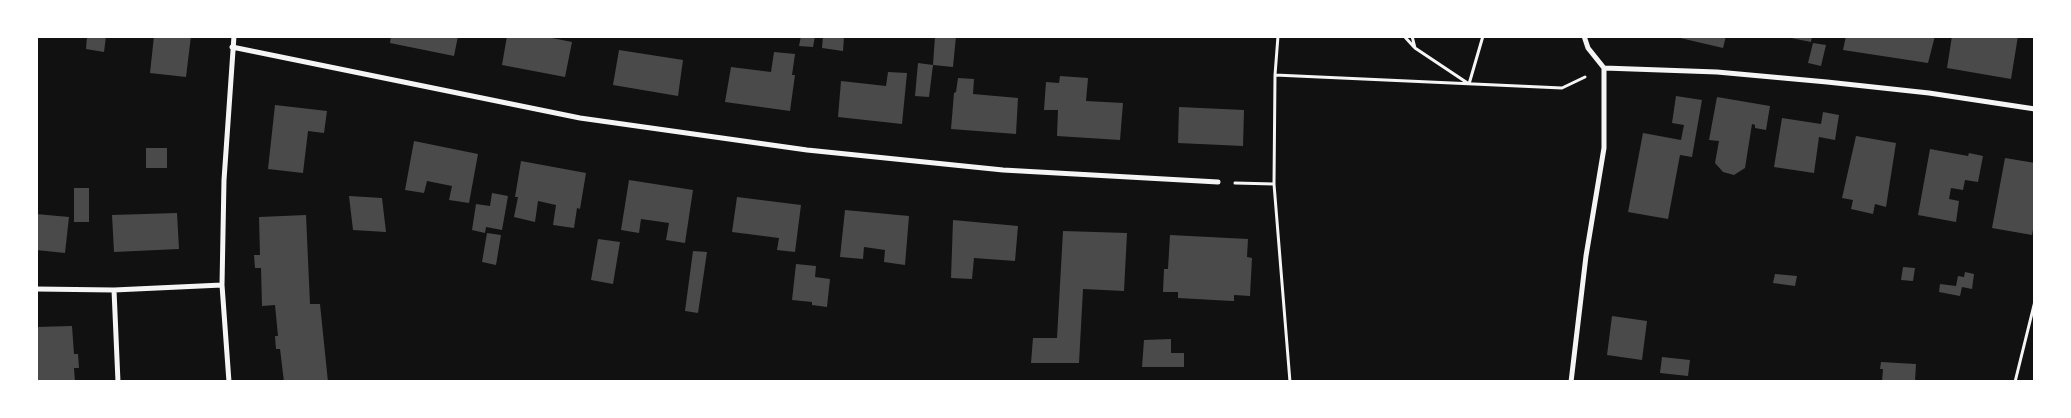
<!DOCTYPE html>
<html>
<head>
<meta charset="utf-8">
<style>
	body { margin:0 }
	#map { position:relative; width:2071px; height:418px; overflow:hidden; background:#111; font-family:"Asap Condensed",sans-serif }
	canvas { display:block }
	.frame { position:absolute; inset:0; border:38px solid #fff; pointer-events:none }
</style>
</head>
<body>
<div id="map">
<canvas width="2071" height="418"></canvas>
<div class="frame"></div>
</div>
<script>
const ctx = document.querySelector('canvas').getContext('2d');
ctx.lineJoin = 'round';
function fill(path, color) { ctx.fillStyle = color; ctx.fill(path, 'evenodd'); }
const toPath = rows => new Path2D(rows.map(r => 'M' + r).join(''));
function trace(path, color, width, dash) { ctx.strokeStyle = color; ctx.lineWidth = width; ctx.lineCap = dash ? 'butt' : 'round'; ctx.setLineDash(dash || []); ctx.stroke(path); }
fill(toPath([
	[87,36,106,36,104,52,86,49],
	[154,36,191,36,186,77,150,73],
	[391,36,458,36,454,56,390,43],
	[507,36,542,36,572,42,565,77,502,65],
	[801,36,815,36,813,47,799,46],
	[823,36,844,36,843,51,822,48],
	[935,36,956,36,953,67,933,65],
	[1726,36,1723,48,1676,37,1676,36],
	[1781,36,1812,36,1811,42],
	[1846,36,1935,36,1928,63,1843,50],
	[1952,36,2018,36,2011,79,1947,68],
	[1813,43,1826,45,1821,66,1808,63],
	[619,50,683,60,678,96,613,85],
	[774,52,795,54,792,75,795,75,790,111,725,102,731,67,771,72],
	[918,63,933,65,929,97,915,96],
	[888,72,907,73,902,124,838,117,841,81,886,86],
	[1060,76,1088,78,1086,101,1123,103,1120,140,1057,136,1058,110,1044,110,1046,82,1059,83],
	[958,78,974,79,973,94,1018,98,1016,134,951,129,954,93,956,92],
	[1676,96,1702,100,1692,157,1680,155,1668,219,1628,212,1643,133,1681,140,1684,125,1672,123],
	[1717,97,1770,106,1766,130,1755,128,1755,125,1752,124,1745,168,1734,175,1723,172,1715,163,1719,141,1709,140],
	[275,105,327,111,324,133,308,131,303,173,268,169],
	[1179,107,1244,110,1243,146,1178,143],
	[1823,112,1839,115,1835,140,1819,137,1814,173,1774,167,1782,118,1821,124],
	[1856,136,1896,143,1886,207,1875,204,1873,214,1851,209,1853,200,1842,198],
	[414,141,478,154,469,203,449,200,452,186,427,181,424,193,405,190],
	[146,148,167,148,167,168,146,168],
	[1930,149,1968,156,1969,153,1983,156,1978,182,1965,180,1963,190,1951,188,1949,199,1959,201,1956,222,1918,215],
	[2005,158,2035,163,2035,219,2032,235,1992,228],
	[521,161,586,173,580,209,577,208,574,228,553,225,556,205,538,201,535,222,514,217,518,197,515,197],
	[629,180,693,190,685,243,666,240,669,223,641,219,639,233,621,230],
	[74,188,89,188,89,222,74,222],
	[492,193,508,196,502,230,486,227,485,233,472,230,476,204,490,206],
	[349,196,382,198,386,232,353,230],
	[737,197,801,205,795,252,777,250,779,238,732,232],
	[845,210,909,216,905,265,884,262,885,250,864,247,863,259,840,257],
	[177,213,179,249,114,252,112,215],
	[36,214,69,217,65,253,36,250],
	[306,215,310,304,320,304,328,382,284,382,280,349,276,349,275,336,278,336,275,305,262,306,261,268,255,268,254,255,260,255,259,217],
	[953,220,1018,226,1015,261,974,258,972,279,951,278],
	[1063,231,1127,233,1124,291,1083,289,1079,363,1031,363,1033,338,1057,338],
	[487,233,501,235,496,265,482,262],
	[1170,235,1248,239,1247,257,1252,258,1250,296,1234,295,1234,301,1232,301,1178,298,1178,292,1163,292,1164,269,1168,269],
	[598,239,620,242,613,284,591,280],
	[693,251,707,252,698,313,685,311],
	[796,264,816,266,815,277,830,279,827,307,812,305,812,302,792,300],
	[1903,267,1915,268,1913,281,1901,280],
	[1965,272,1974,274,1972,289,1962,287,1960,296,1939,292,1940,284,1956,286,1958,276,1964,277],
	[1775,274,1797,276,1795,286,1773,283],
	[1612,316,1647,321,1642,360,1607,355],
	[72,326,74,354,78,354,79,368,74,368,75,382,36,382,36,327],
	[1171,339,1171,353,1184,353,1184,367,1142,367,1144,340],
	[1662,357,1690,360,1688,376,1660,373],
	[1881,362,1916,364,1915,382,1882,382,1883,369,1880,369]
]), '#4a4a4a');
trace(toPath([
	[1278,36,1275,75,1274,184,1290,382],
	[1404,36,1414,47],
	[1412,36,1415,48,1469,84,1483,36],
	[1275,75,1562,88,1585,77],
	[1235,183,1274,184],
	[2015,382,2035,301]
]), '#f5f5f5', 3);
trace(toPath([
	[232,47,580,118,807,150,1003,170,1218,182],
	[1604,68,1717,72,1827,82,1929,93,2035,109],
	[36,289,114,290,222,285],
	[114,290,118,382],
	[229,382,222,285,224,180,234,36],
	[1571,382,1586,256,1604,148,1604,68,1588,48,1584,36]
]), '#f5f5f5', 5);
</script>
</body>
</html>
